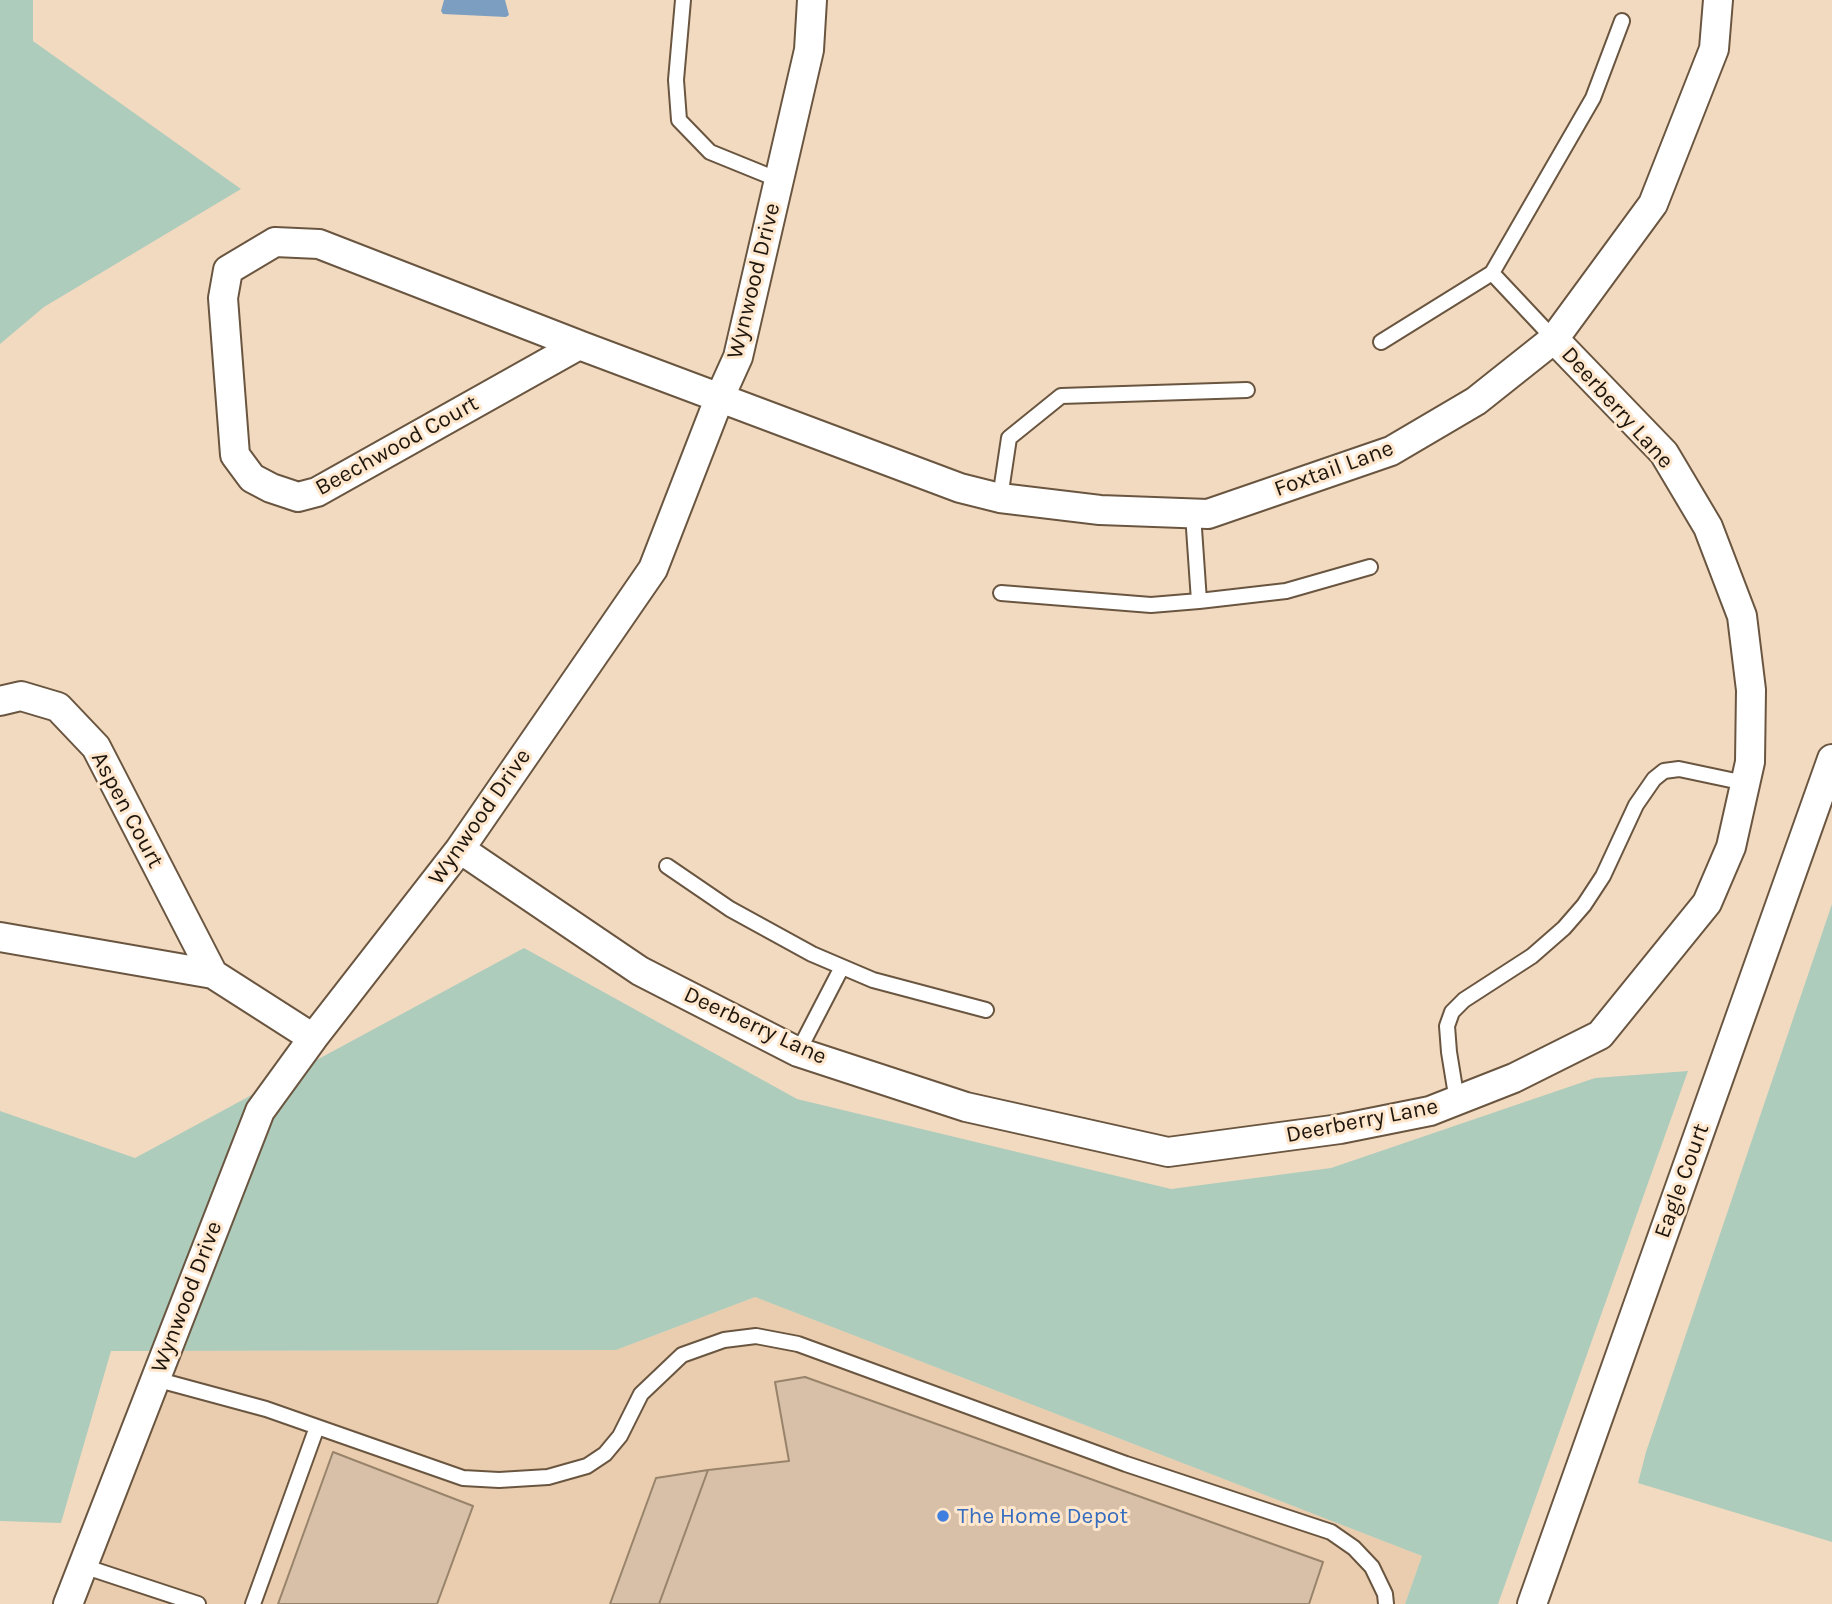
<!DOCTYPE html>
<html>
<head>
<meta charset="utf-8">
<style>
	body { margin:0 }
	canvas { display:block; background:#f2dac0 }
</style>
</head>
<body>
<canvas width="1832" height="1604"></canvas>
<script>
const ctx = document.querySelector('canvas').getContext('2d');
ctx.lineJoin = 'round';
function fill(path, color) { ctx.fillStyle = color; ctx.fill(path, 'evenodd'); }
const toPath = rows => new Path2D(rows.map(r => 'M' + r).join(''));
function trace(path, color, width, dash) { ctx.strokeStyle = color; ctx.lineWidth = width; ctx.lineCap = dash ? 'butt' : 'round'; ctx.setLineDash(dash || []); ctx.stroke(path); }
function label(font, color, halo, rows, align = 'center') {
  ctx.font = font + ' Karla,sans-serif'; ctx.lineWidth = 6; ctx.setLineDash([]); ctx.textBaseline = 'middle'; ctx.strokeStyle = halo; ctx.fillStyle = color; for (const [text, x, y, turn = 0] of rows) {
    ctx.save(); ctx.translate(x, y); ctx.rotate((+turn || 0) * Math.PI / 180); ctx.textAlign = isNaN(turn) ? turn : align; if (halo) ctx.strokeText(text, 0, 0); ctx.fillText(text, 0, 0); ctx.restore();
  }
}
fill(toPath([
	[755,1297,1422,1556,1405,1604,68,1604,169,1351,616,1350]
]), '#eacdae');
fill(toPath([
	[0,0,33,0,33,41,241,189,44,307,0,344],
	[1832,904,1832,1542,1638,1483,1646,1452],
	[524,948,797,1099,1171,1189,1331,1168,1595,1078,1688,1071,1498,1604,1405,1604,1422,1556,755,1297,616,1350,111,1351,61,1523,0,1521,0,1111,135,1158]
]), '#aeccbc');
fill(toPath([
	[444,0,505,0,509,15,506,17,443,14,441,11]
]), '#7c9fc1');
const building = toPath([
	[805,1377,1323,1562,1309,1604,659,1604,708,1470,789,1461,775,1382,805,1377],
	[333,1452,473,1506,437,1604,278,1604,333,1452],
	[708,1470,659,1604,610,1604,656,1478,708,1470]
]);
fill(building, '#d7c0a7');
trace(building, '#98836b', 2);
const service = toPath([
	[683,0,676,80,679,120,710,152,779,180],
	[1554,339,1492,273,1593,98,1622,21],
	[1381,342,1492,273],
	[1000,498,1009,438,1061,396,1247,390],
	[1193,514,1199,601,1286,591,1370,567],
	[1001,593,1151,605,1199,601],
	[667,866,730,909,812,954,873,980,986,1010],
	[798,1052,842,967],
	[1457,1101,1449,1052,1447,1026,1452,1012,1464,1000,1532,956,1564,928,1584,905,1603,876,1636,805,1654,779,1664,771,1679,769,1745,783],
	[155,1379,266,1409,463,1478,499,1480,548,1477,587,1466,605,1454,620,1436,641,1394,682,1355,724,1340,756,1336,798,1344,1126,1464,1331,1532,1354,1548,1372,1567,1385,1594,1386,1604],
	[83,1566,198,1604],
	[253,1604,317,1427]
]);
const minor = toPath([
	[275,242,319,244,579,345,317,492,298,497,271,488,252,478,235,455,223,298,228,270,275,242],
	[579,345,960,488,1000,498,1100,510,1208,514,1391,451,1476,401,1554,339,1653,204,1714,49,1718,0],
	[0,701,21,696,58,707,96,747,213,974,0,937],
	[460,849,640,971,798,1052,966,1107,1168,1152,1340,1129,1430,1111,1514,1078,1600,1035,1707,903,1731,847,1750,762,1751,690,1742,616,1708,527,1664,453,1554,339],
	[213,974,313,1038],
	[68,1604,260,1111,313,1038,460,849,653,569,719,399,738,357,809,50,812,0],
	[1532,1604,1832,759]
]);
trace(service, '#6a5640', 18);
trace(minor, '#6a5640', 32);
trace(service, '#fff', 14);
trace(minor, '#fff', 28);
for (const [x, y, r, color] of [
	[943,1516,7,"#3f7fe0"]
]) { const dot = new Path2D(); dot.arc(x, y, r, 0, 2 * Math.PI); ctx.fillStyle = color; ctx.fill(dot); trace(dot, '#ffe7cd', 2.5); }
label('23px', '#1f170e', '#ffe7cd', [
	["Wynwood Drive",754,281,-76],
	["Deerberry Lane",1617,408,48],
	["Beechwood Court",397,446,-29],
	["Foxtail Lane",1334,469,-20],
	["Aspen Court",127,810,62],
	["Wynwood Drive",480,817,-55],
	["Deerberry Lane",755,1026,25],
	["Deerberry Lane",1362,1121,-11],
	["Eagle Court",1682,1181,-70],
	["Wynwood Drive",187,1297,-69]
]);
label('23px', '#366cbe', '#ffe7cd', [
	["The Home Depot",957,1516]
], 'left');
</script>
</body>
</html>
